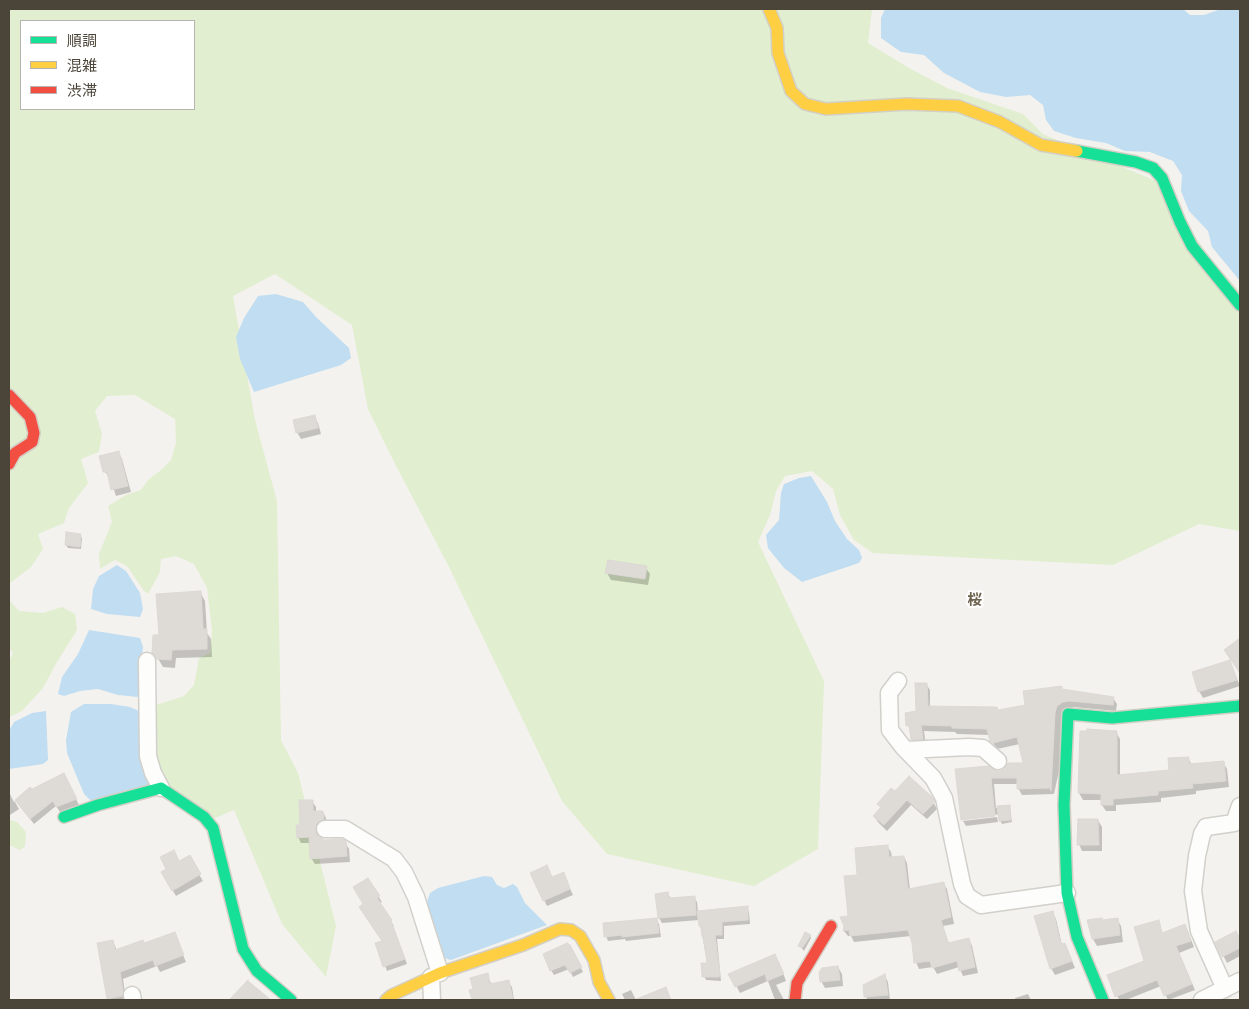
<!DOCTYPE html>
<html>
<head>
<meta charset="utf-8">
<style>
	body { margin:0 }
	#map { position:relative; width:1249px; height:1009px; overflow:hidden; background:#f4f2ee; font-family:Rubik,"Noto Sans JP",sans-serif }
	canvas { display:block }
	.frame { position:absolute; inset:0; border:10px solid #4b4439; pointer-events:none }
	.legend { position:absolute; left:20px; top:20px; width:175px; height:90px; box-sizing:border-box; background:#fff; border:1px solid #b7b4b0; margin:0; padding:6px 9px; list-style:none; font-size:15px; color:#4b4439 }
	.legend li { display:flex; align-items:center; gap:10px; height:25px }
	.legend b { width:25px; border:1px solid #b7b4b0 }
</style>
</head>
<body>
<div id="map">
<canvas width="1249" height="1009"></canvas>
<div class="frame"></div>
<ul class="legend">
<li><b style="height:6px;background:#16e098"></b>順調</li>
<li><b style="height:6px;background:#ffcf43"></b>混雑</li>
<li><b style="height:6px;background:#f24e42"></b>渋滞</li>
</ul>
</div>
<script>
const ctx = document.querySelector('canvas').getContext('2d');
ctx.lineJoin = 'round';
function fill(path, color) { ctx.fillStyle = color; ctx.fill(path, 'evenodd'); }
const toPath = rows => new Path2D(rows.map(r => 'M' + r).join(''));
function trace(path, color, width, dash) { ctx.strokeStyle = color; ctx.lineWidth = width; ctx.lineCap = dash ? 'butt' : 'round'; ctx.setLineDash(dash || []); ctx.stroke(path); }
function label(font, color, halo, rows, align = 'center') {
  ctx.font = font + ' Rubik,"Noto Sans JP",sans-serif'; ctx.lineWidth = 4; ctx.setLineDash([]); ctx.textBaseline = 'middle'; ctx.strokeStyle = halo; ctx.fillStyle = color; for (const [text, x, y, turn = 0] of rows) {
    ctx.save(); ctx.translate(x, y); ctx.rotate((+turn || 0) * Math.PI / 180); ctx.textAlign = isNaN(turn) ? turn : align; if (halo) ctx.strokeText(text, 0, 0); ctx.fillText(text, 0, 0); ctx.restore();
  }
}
fill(toPath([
	[9,9,872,9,868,43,909,68,947,88,1023,114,1043,134,1161,183,1206,253,1240,292,1240,531,1199,524,1113,565,873,553,854,540,840,515,833,489,812,471,785,476,776,491,770,515,758,542,824,681,818,849,754,886,607,854,562,801,448,565,393,460,368,409,352,325,275,274,233,296,255,420,277,501,281,740,298,773,336,926,326,977,282,924,234,810,215,818,172,791,152,755,153,706,184,696,194,685,199,658,210,653,212,631,207,588,194,564,176,556,161,559,160,572,148,594,144,591,127,566,115,560,100,569,99,554,112,522,108,506,126,495,141,490,148,480,161,470,171,460,176,443,175,419,135,395,107,396,95,411,102,434,99,452,81,459,88,483,69,508,64,523,38,534,43,549,31,567,9,584],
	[21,21,194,21,194,109,21,109],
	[9,600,19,611,43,613,62,607,75,614,77,630,57,662,43,688,22,711,9,717,9,661,13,653,9,647],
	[9,820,17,822,26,832,25,846,20,850,9,845]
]), '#e1eecf');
fill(toPath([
	[885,9,1183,9,1190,15,1204,15,1221,9,1240,9,1240,281,1212,247,1208,231,1189,211,1181,191,1182,175,1173,161,1150,152,1125,151,1106,143,1076,138,1054,131,1046,120,1043,105,1030,95,1006,97,980,92,944,73,924,55,901,52,881,38,881,18],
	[276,294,303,302,316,317,349,348,351,358,341,365,254,392,240,359,236,337,244,318,258,296],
	[811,476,827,502,835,521,847,539,859,550,862,558,859,563,802,582,784,568,768,548,766,535,779,520,781,493,784,484,799,478],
	[117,565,126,571,140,593,143,609,140,617,107,614,91,609,93,589,99,576],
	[89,630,140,638,143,647,138,697,118,695,98,689,80,691,64,696,58,694,62,677,78,654],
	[84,704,111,704,130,707,139,711,141,734,150,785,92,802,84,794,67,753,66,740,71,712],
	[46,711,48,760,43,764,9,769,9,731,14,722,32,713],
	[484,876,492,877,497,885,504,888,513,884,517,887,525,903,547,925,451,960,444,958,426,905,430,893,438,888]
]), '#c0ddf1');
fill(toPath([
	[314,416,318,423,321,434,301,439,297,432],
	[118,452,122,459,131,492,116,496,110,478,105,472],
	[80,535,82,538,81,549,68,548,66,545],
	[646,568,650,574,648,585,611,580,607,573],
	[200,592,205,601,207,633,211,639,212,657,176,658,175,668,163,667,154,652],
	[1230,662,1240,686,1203,698,1199,691],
	[926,684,930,690,930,707,998,711,1027,706,1063,690,1113,698,1117,704,1116,711,1073,707,1054,794,1022,795,1018,788,1018,784,994,784,996,808,1009,806,1012,822,1002,824,998,817,1002,816,1001,814,963,818,963,821,956,770,1001,772,1025,764,1020,744,997,749,991,740,990,735,957,734,955,732,924,731,926,745,916,746,908,725,917,713],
	[1116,732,1120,739,1120,776,1171,772,1188,758,1192,765,1223,762,1227,769,1229,787,1196,791,1196,794,1161,798,1161,802,1116,805,1116,811,1106,811,1102,805,1102,800,1083,800,1079,793,1082,733],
	[67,781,79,805,60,812,56,806,34,824,16,801,15,802,19,809,10,815,9,813,9,792,14,802,30,789,31,791],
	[895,792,931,798,937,809,927,819,911,805,887,831,878,822,874,816,881,808,878,804],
	[312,801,316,807,316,812,323,812,326,818,326,825,320,830,318,836,324,840,345,842,349,849,350,862,315,864,311,858,310,843,301,843,298,837],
	[997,817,998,822,966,826,963,821],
	[1098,820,1102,827,1102,851,1082,851,1079,844],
	[887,846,891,852,892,858,904,857,907,863,910,890,943,883,947,889,954,924,943,926,949,944,969,939,972,946,978,973,963,976,959,967,937,974,933,967,919,969,916,962,911,936,854,942,851,936,848,936,844,931,859,876],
	[189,857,203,881,176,896,162,872],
	[565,878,573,895,547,906,544,900,552,879],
	[367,880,382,902,379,903,394,926,393,926,407,964,387,971,377,944,384,942,365,905],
	[668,894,671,899,694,897,697,902,698,912,747,908,749,912,750,924,724,926,724,939,717,939,721,981,706,980,704,976,708,964,699,920,662,923,659,918],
	[1052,912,1056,919,1062,945,1065,944,1068,951,1075,968,1055,975,1051,968],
	[656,919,659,924,661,937,626,941,625,939,608,941,606,936],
	[1117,919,1121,926,1123,942,1097,946,1093,939],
	[1158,922,1163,934,1185,926,1188,932,1194,947,1179,953,1195,990,1168,1000,1161,986,1126,1000,1119,1000,1109,976,1145,961],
	[1236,933,1240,941,1240,956,1227,963,1217,943],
	[174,934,186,962,160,972,157,966,123,979,126,1000,110,1000,109,998,113,941,117,951,144,945],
	[810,935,811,938,804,951,800,946],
	[569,946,583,972,573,977,569,969,554,975,551,970],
	[779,962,786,981,776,985,784,1000,775,1000,768,981,740,993,730,974],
	[838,967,842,974,843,986,825,988,821,981],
	[487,975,492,985,508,982,512,987,514,1000,473,1000,470,991,474,989],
	[885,976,888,982,890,1000,867,1000,864,986],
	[665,988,671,1000,625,1000,622,994,631,990,636,1000],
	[1028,994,1031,1000,1016,1000,1015,998]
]), '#0003');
const building = toPath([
	[315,415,318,428,296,433,293,420,315,415],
	[119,451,128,486,111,490,107,472,103,472,99,456,119,451],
	[66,532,81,534,80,547,65,545,66,532],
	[608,560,647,566,645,579,605,573,608,560],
	[201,591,203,629,207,629,207,649,172,650,171,660,156,659,152,653,153,635,159,635,156,594,201,591],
	[1240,638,1240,673,1224,650,1240,638],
	[1230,660,1237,680,1198,692,1192,672,1230,660],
	[915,683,927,683,928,706,997,707,998,710,1025,705,1023,691,1062,686,1062,689,1114,697,1113,705,1069,701,1063,702,1057,706,1055,713,1051,791,1050,788,1017,789,1017,778,991,778,995,816,961,820,955,769,989,766,996,771,1001,771,1005,768,1008,763,1023,763,1017,737,993,743,990,741,987,729,952,728,952,726,921,725,923,739,911,740,909,725,906,726,905,713,916,711,915,683],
	[1087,729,1117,731,1117,775,1169,770,1168,758,1189,757,1189,764,1224,761,1226,781,1192,784,1193,788,1158,791,1158,795,1113,799,1113,805,1101,805,1101,794,1078,793,1080,731,1087,731,1087,729],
	[64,773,77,799,56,807,53,801,30,819,15,800,30,787,32,789,64,773],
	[909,776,932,797,935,802,923,814,907,800,884,825,873,816,881,807,877,804,891,788,895,791,909,776],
	[299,800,313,800,313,811,323,811,324,819,316,824,316,834,324,840,342,839,346,841,347,856,310,859,309,837,297,838,296,825,300,825,299,800],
	[1010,805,1011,820,999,821,997,806,1010,805],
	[1078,819,1098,819,1099,845,1077,845,1078,819],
	[888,845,889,857,904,856,908,889,944,882,951,917,941,920,948,943,969,938,975,967,959,971,957,961,932,968,930,961,914,963,912,943,908,930,850,936,849,930,843,931,844,926,840,917,848,916,844,876,857,875,855,848,888,845],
	[174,850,179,861,190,855,201,874,172,891,161,872,166,869,160,857,174,850],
	[547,865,552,877,564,872,570,889,543,901,530,873,547,865],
	[368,878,380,896,377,898,392,920,391,921,405,959,383,967,375,943,382,941,359,907,363,904,353,887,368,878],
	[668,892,669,898,695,896,696,915,658,918,655,894,668,892],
	[748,906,748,920,722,922,722,935,715,935,720,975,719,977,702,977,701,963,707,963,703,936,702,936,701,926,699,926,697,911,748,906],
	[1053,911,1061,944,1065,943,1072,961,1050,969,1034,916,1053,911],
	[657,918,659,933,622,937,622,935,604,937,603,923,657,918],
	[1102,918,1102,920,1118,918,1120,935,1092,939,1087,920,1102,918],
	[1159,920,1162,933,1185,924,1191,941,1176,946,1192,984,1164,996,1157,980,1115,997,1107,975,1144,961,1134,927,1159,920],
	[1236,931,1240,939,1240,948,1222,957,1215,942,1236,931],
	[175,932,184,955,155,966,153,960,120,972,123,991,122,996,107,999,97,943,113,940,115,950,143,940,144,943,175,932],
	[805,932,811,935,802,948,798,946,805,932],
	[567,943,570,945,582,967,570,973,565,965,550,971,543,954,567,943],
	[775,954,784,974,767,981,765,974,735,987,728,974,775,954],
	[838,966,840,980,820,982,819,972,822,968,838,966],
	[488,973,490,984,509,980,513,1000,472,1000,469,990,473,989,470,978,488,973],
	[885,974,888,995,864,997,863,985,885,974],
	[248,980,248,981,271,1000,229,1000,248,980],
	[666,987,671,1000,634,1000,666,987]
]);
fill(building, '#dedbd6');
trace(building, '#dcd9d4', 1);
const street = toPath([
	[147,661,148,756,153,773,161,788],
	[898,681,889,693,890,730,903,747,933,778,944,798,962,884,967,896,981,905,1067,893],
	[906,750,969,747,983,748,998,761],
	[325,829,345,829,394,859,404,872,416,897,440,973],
	[431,977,432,1000],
	[1225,989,1199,931,1193,891,1197,856,1202,834,1206,827,1234,823,1240,806],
	[132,995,133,1000],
	[1202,1000,1240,981]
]);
const fast = toPath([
	[1077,151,1136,162,1153,168,1162,178,1180,222,1192,246,1240,305],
	[64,817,98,805,161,788,204,817,213,828,243,949,257,971,291,1000],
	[1103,1000,1077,937,1067,893,1064,805,1068,714,1112,718,1240,706]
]);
const slow = toPath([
	[769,9,777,28,778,53,791,91,805,104,826,109,906,104,958,106,1000,122,1041,145,1077,151],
	[386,1000,392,995,440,973,523,945,560,929,571,930,580,936,594,960,599,982,609,1000]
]);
const jam = toPath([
	[9,395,30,417,34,433,32,442,15,453,9,464],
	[795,1000,797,983,831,926]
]);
trace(street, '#d2d0cb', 19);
trace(fast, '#d3cfc5', 14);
trace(slow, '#d3cfc5', 14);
trace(jam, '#d3cfc5', 14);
trace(street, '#fdfdfc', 16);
trace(fast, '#16e098', 11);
trace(slow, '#ffcf43', 11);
trace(jam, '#f24e42', 11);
label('bold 15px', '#6e6250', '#fff', [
	["桜",975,601]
]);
</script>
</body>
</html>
